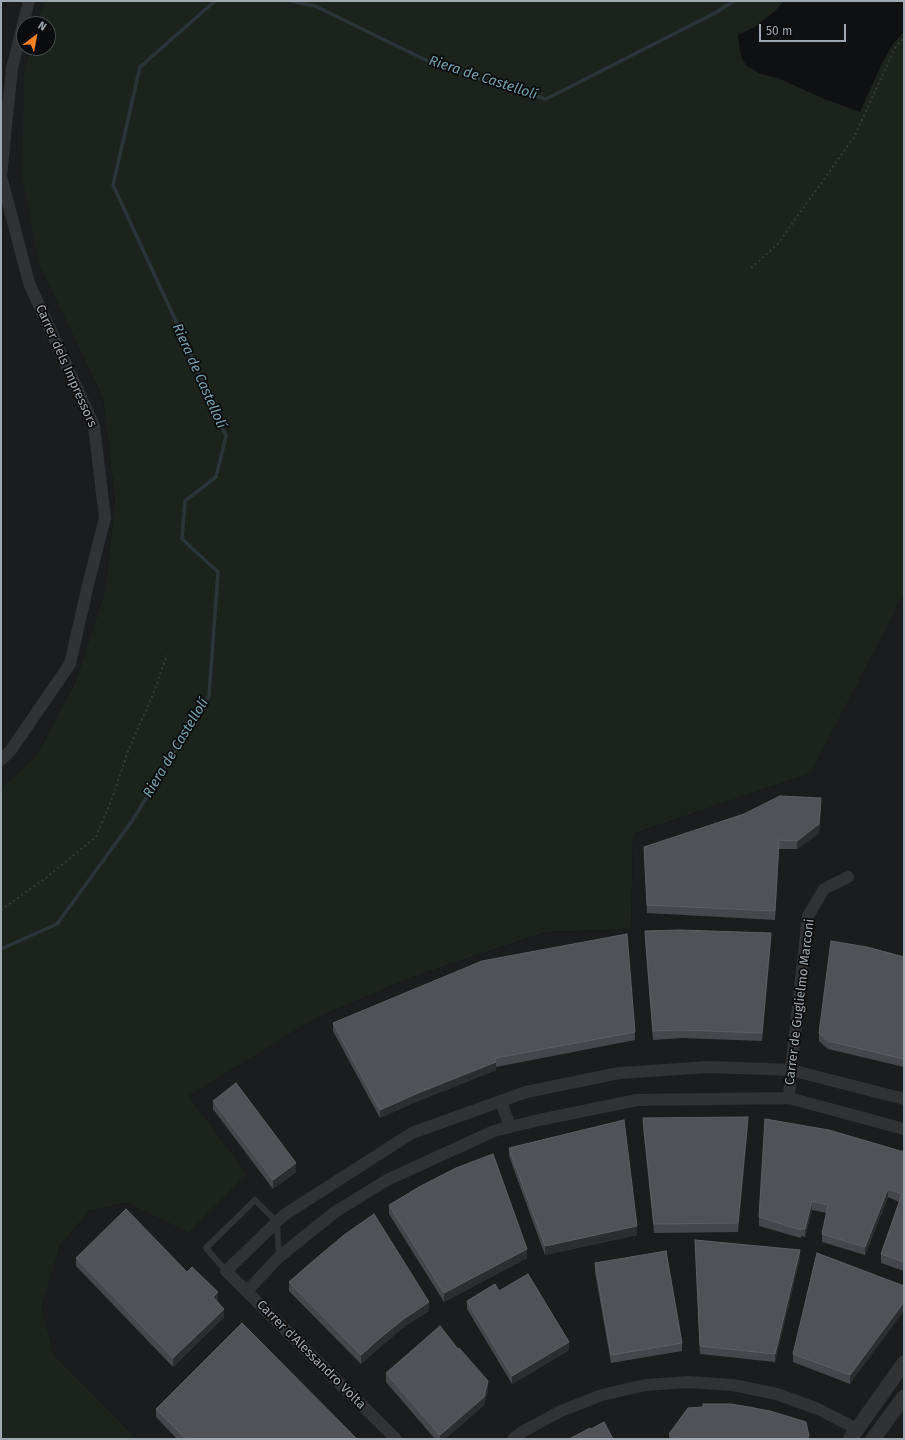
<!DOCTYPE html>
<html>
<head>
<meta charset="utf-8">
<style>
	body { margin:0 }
	#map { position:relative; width:905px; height:1440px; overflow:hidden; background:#0f1011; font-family:"Fira Sans",sans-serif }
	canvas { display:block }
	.frame { position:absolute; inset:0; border:2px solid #a0a9b2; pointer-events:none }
	.north { position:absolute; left:16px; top:16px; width:40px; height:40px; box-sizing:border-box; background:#0a0b0c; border:1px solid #464a4e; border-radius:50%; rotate:32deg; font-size:11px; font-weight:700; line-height:16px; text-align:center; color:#a0a9b2 }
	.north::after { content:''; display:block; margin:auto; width:14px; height:18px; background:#f68122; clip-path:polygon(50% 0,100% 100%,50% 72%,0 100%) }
	.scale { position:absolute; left:759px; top:24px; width:87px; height:18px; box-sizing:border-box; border:2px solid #a0a9b2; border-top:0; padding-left:5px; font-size:12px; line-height:14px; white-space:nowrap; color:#a0a9b2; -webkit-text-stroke:3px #0a0b0c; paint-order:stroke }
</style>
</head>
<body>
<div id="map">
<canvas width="905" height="1440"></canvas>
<div class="frame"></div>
<div class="north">N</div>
<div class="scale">50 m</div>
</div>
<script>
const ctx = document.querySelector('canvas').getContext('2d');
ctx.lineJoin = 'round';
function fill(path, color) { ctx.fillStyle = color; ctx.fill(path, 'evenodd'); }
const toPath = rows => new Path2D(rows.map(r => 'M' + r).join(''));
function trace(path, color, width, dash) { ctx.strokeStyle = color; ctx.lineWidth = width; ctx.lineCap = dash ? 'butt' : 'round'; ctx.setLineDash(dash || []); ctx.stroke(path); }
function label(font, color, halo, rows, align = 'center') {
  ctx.font = font + ' "Fira Sans",sans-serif'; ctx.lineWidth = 3.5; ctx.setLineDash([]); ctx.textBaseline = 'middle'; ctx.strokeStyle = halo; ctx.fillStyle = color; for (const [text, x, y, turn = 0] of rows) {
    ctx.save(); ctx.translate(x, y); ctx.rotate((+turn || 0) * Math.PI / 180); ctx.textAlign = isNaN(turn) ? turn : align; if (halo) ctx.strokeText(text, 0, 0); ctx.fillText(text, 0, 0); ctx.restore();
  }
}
fill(toPath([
	[1,1,44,1,37,24,24,24,24,48,31,48,24,72,39,265,103,398,115,501,105,591,75,683,36,756,1,788],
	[904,594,904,1439,137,1439,54,1355,42,1307,60,1246,89,1211,127,1203,189,1233,247,1174,189,1096,316,1018,410,978,546,932,631,929,633,834,811,773]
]), '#1b1c1e');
fill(toPath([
	[44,1,784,1,776,10,755,27,738,35,740,51,742,59,747,66,761,74,778,78,822,98,860,112,881,65,892,45,904,31,904,594,811,773,633,834,631,929,546,932,410,978,316,1018,189,1096,247,1174,189,1233,127,1203,89,1211,60,1246,42,1307,54,1355,137,1439,1,1439,1,788,36,756,75,683,105,591,115,501,103,398,39,265,22,176,24,72,31,48,48,48,48,24,37,24]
]), '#1c231c');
trace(toPath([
	[291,1,315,6,438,66,546,99,715,13,734,1],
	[1,949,57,924,132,821,209,696,218,572,182,539,185,501,216,477,226,436,185,341,113,185,140,67,215,1]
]), '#293539', 3.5);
trace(toPath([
	[751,268,777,245,854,137,896,46,904,38],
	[1,910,47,877,96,837,113,796,128,751,153,694,167,655]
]), '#36393d', 2, [2, 3]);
trace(toPath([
	[226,1271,206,1248,255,1200,277,1222,279,1257]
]), '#303236', 6);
trace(toPath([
	[1,760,11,750,70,664,87,589,105,518,94,426,29,283,1,176,12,68,29,1],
	[789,1098,791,1070,808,916,824,889,848,877],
	[501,1101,510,1127],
	[247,1291,279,1257,335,1212,387,1180,494,1131,539,1120,637,1100,789,1098,904,1129],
	[396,1439,226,1271,284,1215,412,1133,526,1092,619,1073,710,1067,791,1070,904,1099],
	[513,1439,522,1432,561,1411,602,1395,645,1385,689,1382,733,1385,777,1394,818,1409,857,1429]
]), '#303236', 12);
trace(toPath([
	[850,1439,904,1363],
	[873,1439,904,1397]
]), '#303236', 15);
fill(toPath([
	[821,806,819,833,797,849,779,849,775,920,647,913,644,847],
	[645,931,771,941,762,1041,682,1038,653,1040,645,940],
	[904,957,904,1067,828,1049,819,1041,819,1033],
	[333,1023,635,1032,635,1040,496,1067,496,1070,418,1101,380,1118,333,1031],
	[213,1101,296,1172,273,1189,213,1109],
	[643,1118,748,1125,738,1232,654,1233,643,1127],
	[509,1148,637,1235,545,1255,509,1156],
	[904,1152,904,1271,881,1263,881,1254,899,1202,888,1197,865,1255,822,1242,822,1234,827,1213,812,1210,805,1237,801,1236,801,1238,759,1226,759,1217],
	[389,1205,527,1258,444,1302,389,1214],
	[695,1240,800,1258,775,1362,700,1354],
	[76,1258,187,1272,218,1301,217,1301,224,1317,173,1367,76,1266],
	[595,1263,682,1343,682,1351,611,1363,595,1272],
	[289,1282,429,1311,405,1326,380,1347,361,1364,289,1291],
	[904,1286,850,1384,793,1362,793,1354],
	[467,1301,569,1350,512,1384,467,1309],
	[386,1373,488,1390,484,1405,445,1439,435,1439,386,1382],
	[156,1409,357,1439,177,1439,156,1417],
	[669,1434,809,1439,669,1439]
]), '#45474c');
fill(toPath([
	[821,798,819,833,797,849,797,841],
	[779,840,779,849,775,920,775,911],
	[771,933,771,941,762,1041,762,1033],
	[496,1062,496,1070,418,1101,380,1118,380,1110,418,1093],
	[748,1117,748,1125,738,1232,738,1223],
	[296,1163,296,1172,273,1189,273,1180],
	[888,1189,888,1197,865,1255,865,1247],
	[812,1201,812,1210,805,1237,805,1229],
	[637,1226,637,1235,545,1255,545,1246],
	[527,1249,527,1258,444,1302,444,1293],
	[800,1250,800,1258,775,1362,775,1354],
	[218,1292,218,1301,213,1306,213,1297],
	[429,1302,429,1311,405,1326,380,1347,361,1364,361,1355,380,1338,405,1318],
	[904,1302,904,1311,850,1384,850,1375],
	[224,1309,224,1317,173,1367,173,1358],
	[569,1342,569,1350,512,1384,512,1376],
	[488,1381,488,1390,484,1405,445,1439,440,1439,440,1435]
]), '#2b2d30');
const building = toPath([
	[780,796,821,798,819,824,797,841,779,840,775,911,647,905,644,847,744,814,780,796],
	[680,930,771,933,762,1033,682,1030,653,1031,645,931,680,930],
	[627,934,635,1032,495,1058,496,1062,418,1093,380,1110,333,1023,482,961,627,934],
	[831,941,867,947,904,957,904,1059,828,1041,819,1033,831,941],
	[236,1083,296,1163,273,1180,213,1101,236,1083],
	[748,1117,738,1223,654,1224,643,1118,748,1117],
	[765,1119,829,1130,904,1152,904,1262,881,1254,902,1194,888,1189,865,1247,822,1234,828,1205,812,1201,805,1229,801,1228,801,1230,759,1217,765,1119],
	[624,1120,637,1226,545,1246,509,1148,624,1120],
	[493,1154,527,1249,444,1293,389,1205,419,1187,456,1168,493,1154],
	[126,1209,187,1272,192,1267,218,1292,213,1297,224,1309,173,1358,76,1258,126,1209],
	[374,1214,429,1302,405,1318,380,1338,361,1355,289,1282,313,1261,344,1235,374,1214],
	[695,1240,800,1250,775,1354,700,1346,695,1240],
	[666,1251,682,1343,611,1355,595,1263,666,1251],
	[817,1253,904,1286,904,1302,850,1375,793,1354,817,1253],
	[528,1274,569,1342,512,1376,467,1301,495,1284,499,1291,528,1274],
	[242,1323,357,1439,186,1439,156,1409,242,1323],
	[440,1326,458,1349,459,1348,488,1381,484,1397,440,1435,386,1373,440,1326],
	[703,1404,731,1404,749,1407,770,1411,806,1422,809,1436,807,1439,675,1439,669,1434,688,1408,703,1407,703,1404],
	[604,1422,613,1439,569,1439,590,1428,591,1429,604,1422]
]);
fill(building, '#4f5257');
trace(building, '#5b6065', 1);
label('13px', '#a0a9b2', '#0a0b0c', [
	["Carrer dels Impressors",66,366,66],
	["Carrer de Guglielmo Marconi",800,1002,-83],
	["Carrer d'Alessandro Volta",311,1355,45]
]);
label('italic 14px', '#75a0af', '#0a0b0c', [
	["Riera de Castellolí",483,78,18],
	["Riera de Castellolí",199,376,66],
	["Riera de Castellolí",176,748,-59]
]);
</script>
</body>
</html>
